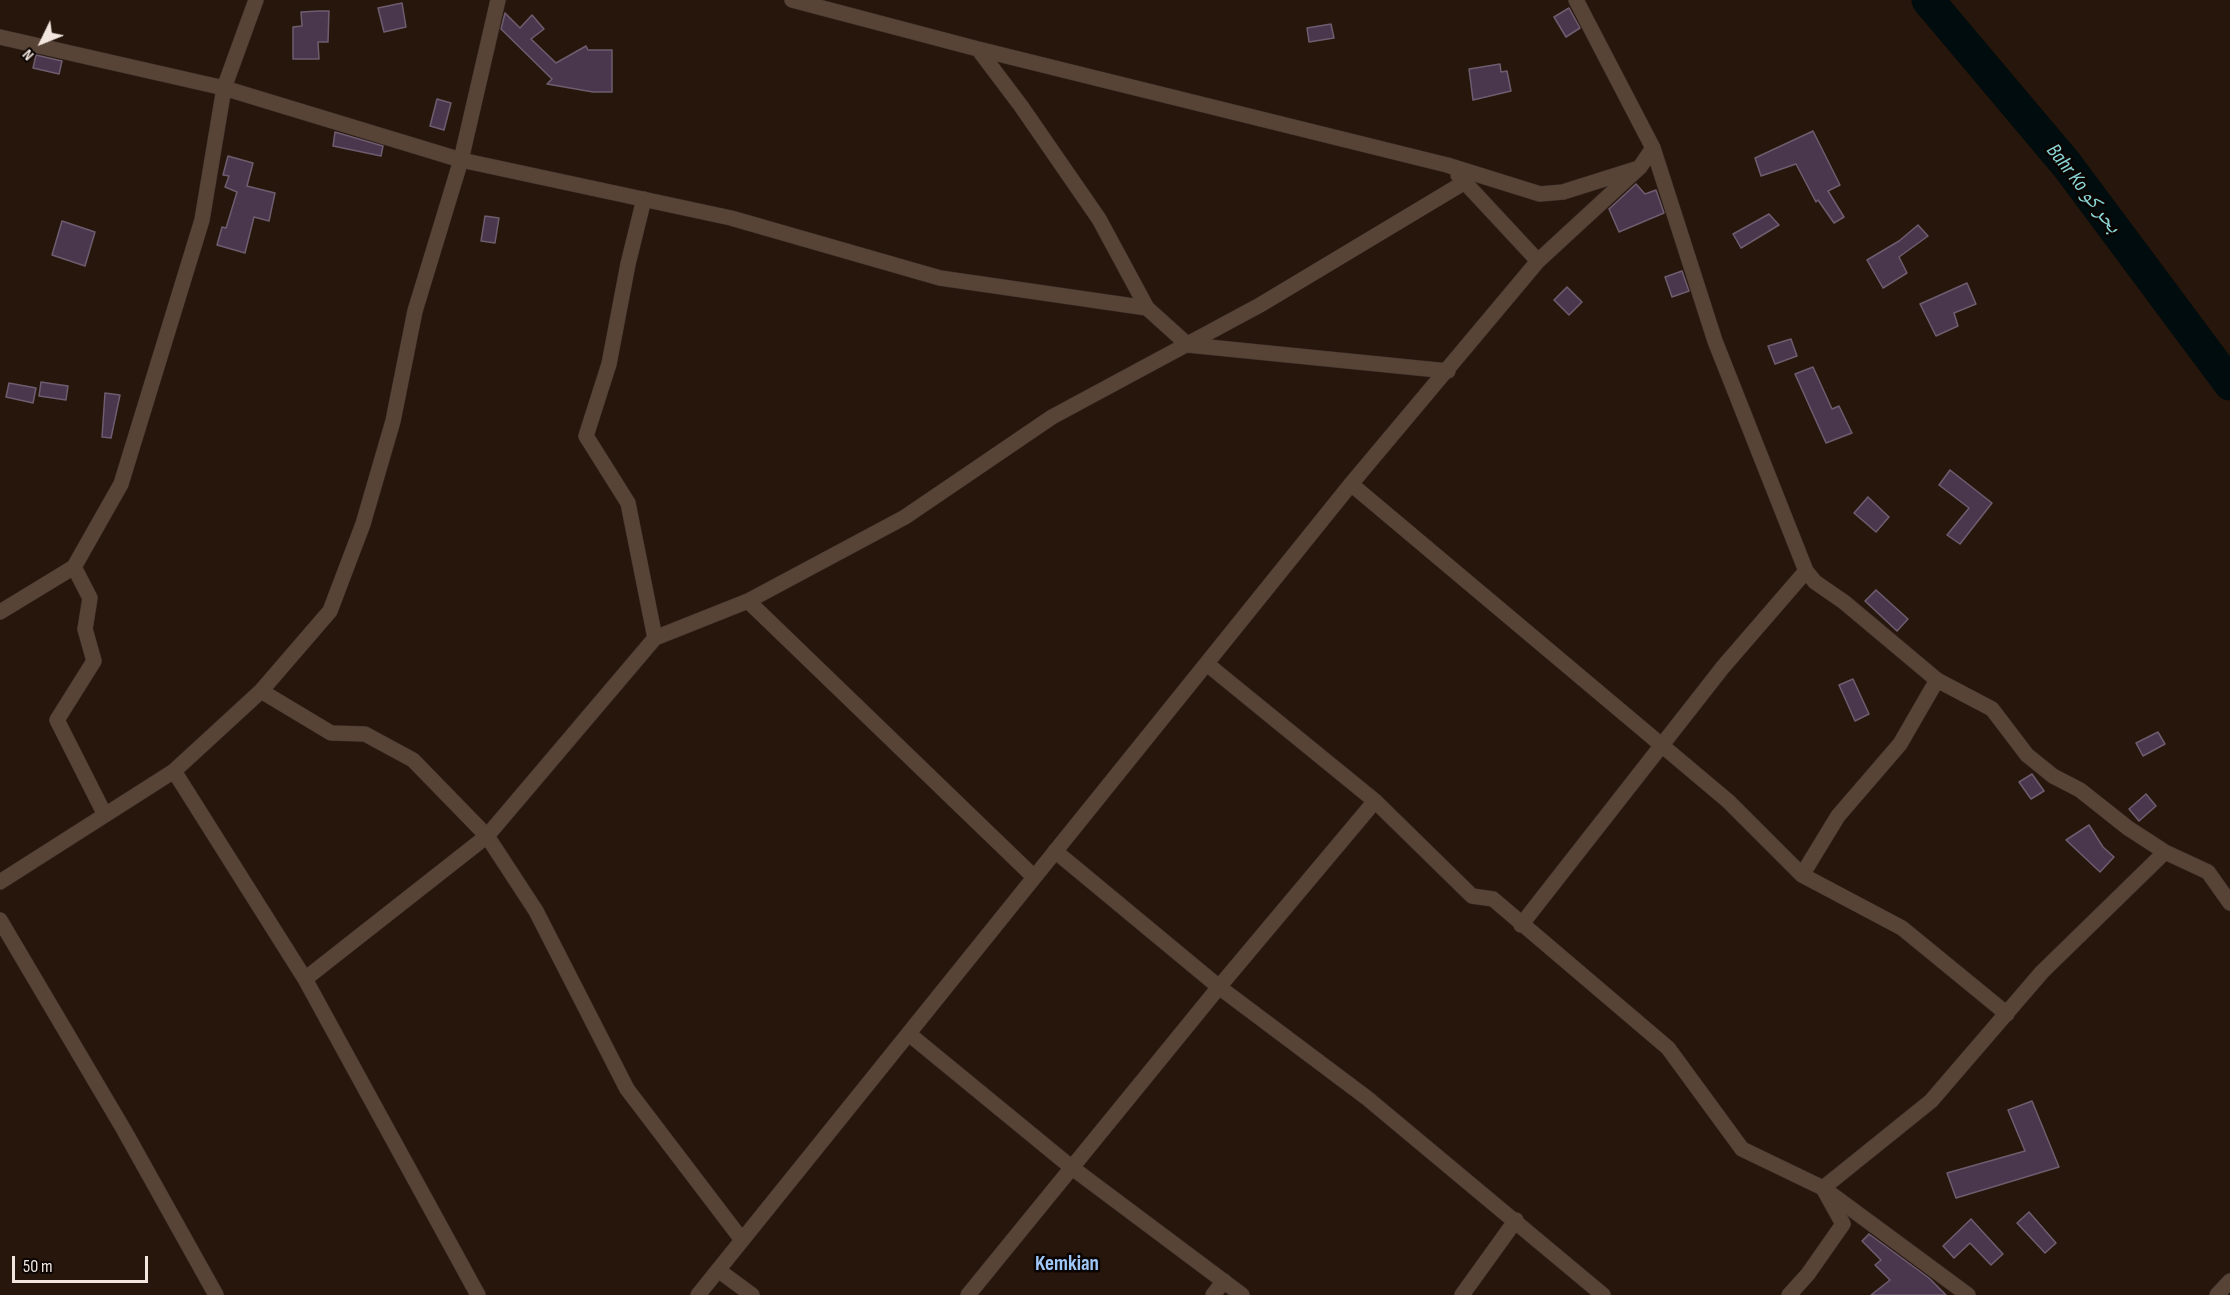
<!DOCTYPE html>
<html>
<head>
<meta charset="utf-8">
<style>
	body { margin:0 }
	#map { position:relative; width:2230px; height:1295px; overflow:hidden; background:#27160b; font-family:"Sofia Sans Condensed",sans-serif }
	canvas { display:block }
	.north { position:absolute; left:12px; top:12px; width:60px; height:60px; -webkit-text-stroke:4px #0a0402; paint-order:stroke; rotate:227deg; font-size:16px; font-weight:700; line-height:24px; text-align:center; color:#f3e6df }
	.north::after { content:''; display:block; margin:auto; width:21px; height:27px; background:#f3e6df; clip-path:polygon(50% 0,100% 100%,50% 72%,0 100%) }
	.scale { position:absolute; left:12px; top:1256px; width:136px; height:27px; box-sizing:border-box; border:3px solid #f3e6df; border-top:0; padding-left:8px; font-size:18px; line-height:21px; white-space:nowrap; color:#f3e6df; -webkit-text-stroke:4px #0a0402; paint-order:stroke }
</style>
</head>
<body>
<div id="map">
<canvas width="2230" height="1295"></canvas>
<div class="north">N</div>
<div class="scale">50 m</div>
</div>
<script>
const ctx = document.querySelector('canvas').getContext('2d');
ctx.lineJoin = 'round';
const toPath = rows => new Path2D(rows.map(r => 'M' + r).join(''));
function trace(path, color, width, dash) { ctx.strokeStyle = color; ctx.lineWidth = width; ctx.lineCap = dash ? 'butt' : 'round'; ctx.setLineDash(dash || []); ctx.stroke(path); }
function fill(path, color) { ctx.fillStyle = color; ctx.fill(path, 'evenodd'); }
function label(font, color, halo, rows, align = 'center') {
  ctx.font = font + ' "Sofia Sans Condensed","Noto Naskh Arabic",sans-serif'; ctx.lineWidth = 5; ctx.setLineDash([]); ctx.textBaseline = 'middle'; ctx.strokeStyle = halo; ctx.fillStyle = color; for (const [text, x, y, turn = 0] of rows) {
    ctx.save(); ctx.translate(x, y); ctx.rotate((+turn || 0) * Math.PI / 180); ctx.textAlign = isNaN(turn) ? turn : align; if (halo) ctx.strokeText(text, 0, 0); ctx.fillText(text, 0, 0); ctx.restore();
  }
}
trace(toPath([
	[1928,0,2067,165,2230,384]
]), '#000c0d', 33);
const building = toPath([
	[402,3,406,27,384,32,378,8,402,3],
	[1569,8,1580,28,1566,37,1554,17,1569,8],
	[319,11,329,11,328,42,318,42,319,59,293,59,293,27,302,26,301,12,319,11],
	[505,13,520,28,532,15,544,29,531,39,556,63,586,46,588,50,612,50,612,92,593,92,547,84,552,79,501,29,505,13],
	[1331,24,1334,38,1309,42,1307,28,1331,24],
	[36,55,62,61,59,74,33,68,36,55],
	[1500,64,1501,72,1507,71,1511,91,1473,100,1469,69,1500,64],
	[437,99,451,103,444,130,430,126,437,99],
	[1813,131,1840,185,1828,191,1844,217,1834,223,1818,200,1816,202,1796,164,1761,176,1755,158,1813,131],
	[335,132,383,146,381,156,333,146,335,132],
	[228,156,253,163,247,186,275,193,269,221,254,217,245,253,217,245,222,227,226,228,237,192,225,187,229,176,223,175,228,156],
	[1636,184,1645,194,1656,190,1664,213,1619,232,1609,209,1636,184],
	[1769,214,1779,225,1741,248,1733,234,1769,214],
	[485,216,499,218,495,243,481,241,485,216],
	[62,221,95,232,85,266,52,255,62,221],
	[1918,225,1928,236,1899,257,1907,273,1883,288,1867,260,1899,241,1918,225],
	[1682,271,1689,291,1672,297,1665,277,1682,271],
	[1967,283,1976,304,1954,313,1958,326,1936,336,1920,304,1967,283],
	[1567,287,1582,302,1569,315,1554,300,1567,287],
	[1791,339,1797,356,1775,364,1768,346,1791,339],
	[1813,367,1832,409,1839,406,1852,433,1826,443,1795,374,1813,367],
	[41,382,68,386,66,400,39,396,41,382],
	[9,383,36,388,33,403,6,397,9,383],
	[105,393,120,395,111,438,102,437,105,393],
	[1950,470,1992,503,1960,544,1947,535,1969,508,1939,485,1950,470],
	[1868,497,1889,517,1876,532,1854,513,1868,497],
	[1876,590,1908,619,1897,631,1865,601,1876,590],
	[1853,679,1869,714,1855,721,1839,685,1853,679],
	[2158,732,2165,744,2143,756,2136,743,2158,732],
	[2032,774,2044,791,2031,799,2019,782,2032,774],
	[2146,794,2156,806,2139,821,2129,809,2146,794],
	[2089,825,2103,847,2114,857,2100,872,2066,840,2089,825],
	[2032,1101,2059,1167,1956,1198,1947,1173,2025,1151,2008,1110,2032,1101],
	[2029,1212,2056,1243,2045,1253,2017,1223,2029,1212],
	[1971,1219,2003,1254,1991,1265,1970,1243,1954,1258,1943,1246,1971,1219],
	[1869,1234,1929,1278,1946,1295,1871,1295,1890,1280,1875,1265,1881,1260,1862,1241,1869,1234]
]);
fill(building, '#4a374d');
trace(building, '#6e5d6f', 1.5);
const street = toPath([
	[792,0,978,49,1447,165,1540,194,1563,192,1636,169],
	[1576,0,1653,148,1715,341,1806,571,1815,582,1844,602,1937,680,1992,709,2027,755,2053,776,2080,790,2128,828,2165,852,2208,872,2230,903],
	[0,37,224,88,461,160,731,218,940,278,1147,308],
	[978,49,1021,106,1099,219,1147,308,1188,345,1448,371],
	[1458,175,1538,261],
	[644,199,628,264,609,364,586,436,628,503,655,638],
	[1351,484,1728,801,1802,875,1902,928,2007,1014],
	[74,567,90,598,85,629,94,661,57,720,105,815],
	[748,601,1034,877],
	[0,612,74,567,121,484,202,220,224,88,256,0],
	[1207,664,1375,801,1472,896,1493,899,1668,1048,1742,1149,1823,1188,1968,1295],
	[261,691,331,733,365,734,413,760,487,836,536,911,627,1089,742,1240],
	[174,771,305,979,478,1295],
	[1055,851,1219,987,1367,1098,1603,1295],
	[1802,875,1838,816,1900,744,1937,680],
	[0,882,174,771,261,691,330,611,363,524,393,421,415,311,461,160,498,0],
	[0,920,124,1130,216,1295],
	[1521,925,1723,667,1806,571],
	[305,979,487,836,655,638,748,601,905,517,1052,417,1260,305,1465,182],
	[909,1034,1071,1167,1242,1295],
	[718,1270,752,1295],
	[698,1295,1351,484,1538,261,1640,167,1653,148],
	[968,1295,1219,987,1375,801],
	[1213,1295,1224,1281],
	[1462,1295,1516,1220],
	[1789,1295,1808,1274,1843,1224,1823,1188,1931,1101,2042,972,2165,852],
	[2217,1295,2230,1281]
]);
trace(street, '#3d302d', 16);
trace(street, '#584437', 15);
label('italic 21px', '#8bd7d7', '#0a0402', [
	["Bahr Ko بحر كو",2083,189,52]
]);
label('bold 21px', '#9fc7f7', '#0a0402', [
	["Kemkian",1067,1265]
]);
</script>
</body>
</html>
